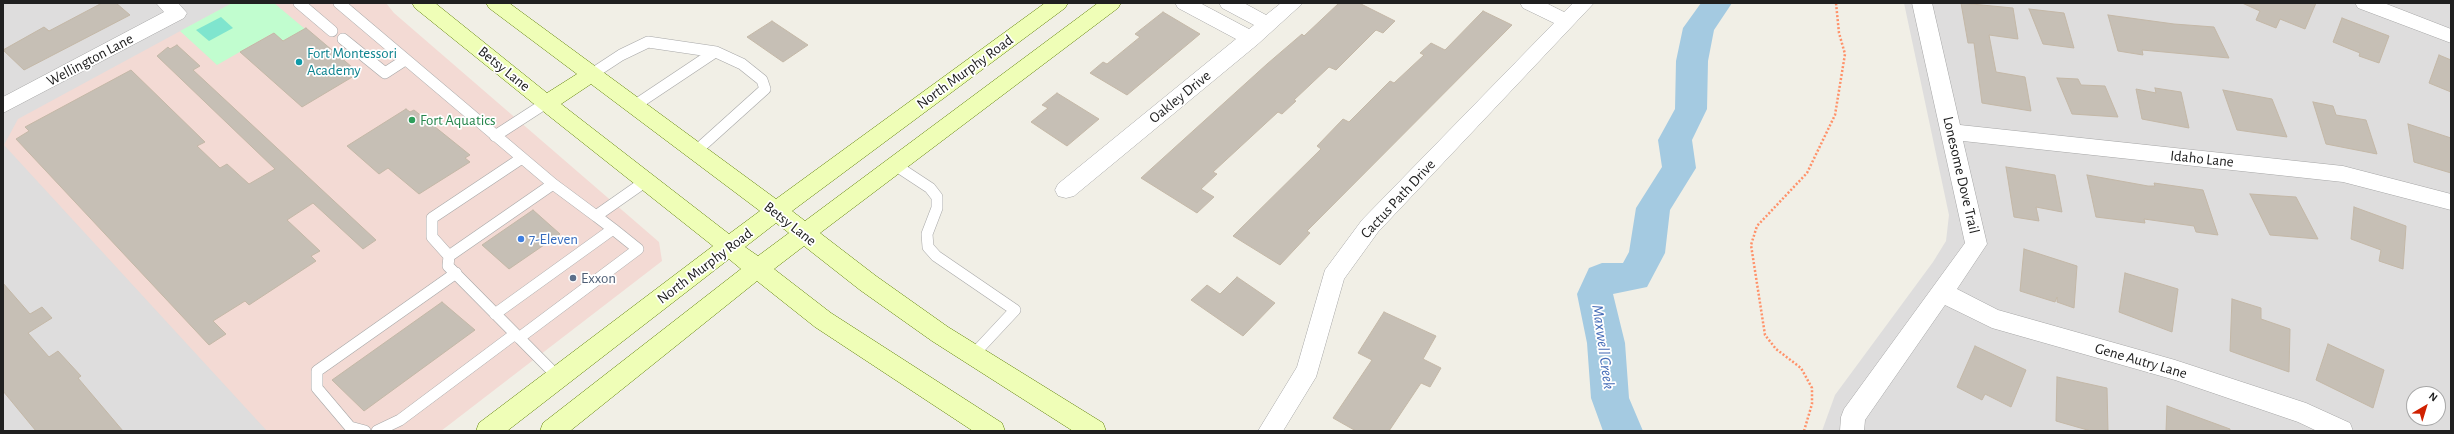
<!DOCTYPE html>
<html>
<head>
<meta charset="utf-8">
<style>
	body { margin:0 }
	#map { position:relative; width:2454px; height:434px; overflow:hidden; background:#f1efe6; font-family:"Alegreya Sans",sans-serif }
	canvas { display:block }
	.frame { position:absolute; inset:0; border:4px solid #202020; pointer-events:none }
	.north { position:absolute; left:2406px; top:386px; width:40px; height:40px; box-sizing:border-box; background:#fff; border:1px solid #a6a6a6; border-radius:50%; rotate:38deg; font-size:11px; font-weight:700; line-height:16px; text-align:center; color:#202020 }
	.north::after { content:''; display:block; margin:auto; width:14px; height:18px; background:#d02100; clip-path:polygon(50% 0,100% 100%,50% 72%,0 100%) }
</style>
</head>
<body>
<div id="map">
<canvas width="2454" height="434"></canvas>
<div class="frame"></div>
<div class="north">N</div>
</div>
<script>
const ctx = document.querySelector('canvas').getContext('2d');
ctx.lineJoin = 'round';
function fill(path, color) { ctx.fillStyle = color; ctx.fill(path, 'evenodd'); }
const toPath = rows => new Path2D(rows.map(r => 'M' + r).join(''));
function trace(path, color, width, dash) { ctx.strokeStyle = color; ctx.lineWidth = width; ctx.lineCap = dash ? 'butt' : 'round'; ctx.setLineDash(dash || []); ctx.stroke(path); }
function label(font, color, halo, rows, align = 'center') {
  ctx.font = font + ' "Alegreya Sans",sans-serif'; ctx.lineWidth = 3.5; ctx.setLineDash([]); ctx.textBaseline = 'middle'; ctx.strokeStyle = halo; ctx.fillStyle = color; for (const [text, x, y, turn = 0] of rows) {
    ctx.save(); ctx.translate(x, y); ctx.rotate((+turn || 0) * Math.PI / 180); ctx.textAlign = isNaN(turn) ? turn : align; if (halo) ctx.strokeText(text, 0, 0); ctx.fillText(text, 0, 0); ctx.restore();
  }
}
fill(toPath([
	[3,3,233,3,269,431,3,431],
	[1904,3,2451,3,2451,431,1822,431,1835,395,1933,262,1946,241,1949,215],
	[2414,394,2438,394,2438,418,2414,418]
]), '#dedddd');
fill(toPath([
	[232,3,386,3,394,13,659,242,662,261,441,431,267,431,4,145,18,119]
]), '#f3dad4');
fill(toPath([
	[232,3,274,3,305,29,283,41,273,33,217,65,180,31]
]), '#c1fdcf');
fill(toPath([
	[221,17,233,28,209,41,196,30]
]), '#7fe5ce');
fill(toPath([
	[1701,3,1732,3,1714,30,1708,61,1707,109,1692,140,1696,168,1670,210,1665,253,1647,287,1613,294,1625,343,1629,398,1643,431,1603,431,1591,398,1587,343,1577,294,1589,268,1602,263,1623,263,1629,252,1636,208,1662,167,1658,140,1675,109,1676,61,1683,28,1701,3]
]), '#a4cae1');
const building = toPath([
	[102,3,116,3,130,15,24,70,3,50,44,27,49,31,102,3],
	[1339,3,1359,3,1395,21,1383,33,1376,30,1336,70,1329,67,1294,100,1296,101,1282,114,1278,112,1213,172,1217,174,1201,189,1214,197,1197,213,1141,178,1267,64,1302,34,1304,36,1339,3],
	[1961,3,2013,8,2018,39,1989,35,1996,72,2025,77,2031,111,1982,103,1974,43,1968,43,1961,3],
	[2242,3,2316,3,2305,29,2280,19,2276,28,2256,20,2260,11,2242,3],
	[2029,9,2064,13,2074,48,2043,44,2029,9],
	[1483,11,1512,25,1307,231,1310,233,1280,265,1233,236,1321,149,1317,146,1343,119,1349,122,1390,81,1394,83,1424,55,1420,53,1431,43,1445,50,1483,11],
	[1163,12,1200,34,1127,95,1090,73,1103,62,1107,64,1140,37,1135,34,1163,12],
	[2108,15,2174,24,2214,27,2229,58,2142,50,2143,55,2118,51,2108,15],
	[2342,18,2389,36,2379,63,2359,56,2360,53,2333,42,2342,18],
	[772,21,808,45,783,62,747,37,772,21],
	[306,28,359,73,302,107,240,52,274,33,283,41,306,28],
	[177,45,200,66,193,70,376,240,363,249,313,203,287,220,320,251,311,256,316,261,249,305,245,301,213,321,226,334,209,345,16,139,29,131,25,127,131,70,205,142,197,146,220,168,227,164,249,184,275,169,157,56,168,47,170,49,177,45],
	[2439,55,2451,60,2451,92,2429,83,2439,55],
	[2057,78,2078,79,2081,85,2105,86,2118,117,2072,114,2057,78],
	[2155,88,2181,92,2189,128,2142,119,2136,89,2156,93,2155,88],
	[2223,90,2272,99,2287,137,2237,130,2223,90],
	[1057,93,1099,119,1067,146,1031,122,1048,108,1042,105,1057,93],
	[2313,102,2333,106,2336,115,2366,120,2377,154,2326,144,2313,102],
	[406,109,410,112,414,110,470,155,465,158,470,162,419,194,388,168,379,174,347,146,406,109],
	[2408,124,2451,138,2451,173,2414,162,2408,124],
	[2006,167,2055,175,2062,212,2036,207,2039,221,2014,217,2006,167],
	[2087,175,2148,186,2155,186,2154,183,2203,190,2218,235,2196,232,2194,226,2144,219,2145,223,2096,217,2087,175],
	[2250,194,2296,197,2318,239,2270,235,2250,194],
	[2354,207,2406,226,2403,269,2379,261,2381,250,2351,239,2354,207],
	[533,210,560,234,509,269,482,245,533,210],
	[2024,249,2077,266,2074,308,2057,302,2057,297,2055,302,2020,291,2024,249],
	[2125,273,2178,289,2172,332,2119,312,2125,273],
	[1237,277,1275,303,1243,336,1191,300,1207,285,1220,294,1237,277],
	[3,283,30,314,42,307,52,318,28,333,49,357,58,351,81,376,78,378,123,431,36,431,3,391,3,283],
	[2232,299,2261,308,2261,319,2290,329,2289,372,2230,351,2232,299],
	[442,302,475,330,364,411,332,380,442,302],
	[1384,312,1436,336,1423,359,1441,368,1430,387,1421,383,1389,431,1356,431,1333,418,1372,360,1358,353,1384,312],
	[2328,344,2384,370,2373,408,2316,380,2328,344],
	[1975,346,2026,370,2011,407,1985,394,1982,400,1957,387,1975,346],
	[2057,377,2107,388,2108,431,2091,431,2056,421,2057,377],
	[2167,406,2230,429,2230,431,2166,431,2167,406]
]);
fill(building, '#c6bfb5');
trace(building, '#c4b8a7', 1);
const lane = toPath([
	[299,3,332,31],
	[339,3,553,184],
	[343,39,385,73,405,60],
	[592,74,621,55,648,42,716,52,742,64,762,80,765,89,695,152],
	[634,106,715,52],
	[495,136,546,103],
	[895,165,930,188,937,197,937,208,927,234,928,247,936,256,1015,310,973,355],
	[449,256,432,237,432,218,522,158],
	[495,314,613,229,596,216],
	[519,338,638,249,613,229],
	[558,377,448,266,449,256,553,184,596,216,646,181],
	[365,431,350,427,317,388,317,371,456,273],
	[377,431,400,420,515,334]
]);
const street = toPath([
	[156,3,178,3,187,13,184,18,3,113,3,97,164,12,156,3],
	[1175,3,1200,3,1249,29,1254,25,1222,8,1219,3,1244,3,1266,15,1281,3,1303,3,1258,44,1074,196,1066,198,1058,196,1055,190,1058,184,1236,39,1178,8,1175,3],
	[1520,3,1546,3,1564,12,1573,3,1594,3,1378,232,1344,279,1316,377,1283,431,1258,431,1297,367,1325,270,1362,220,1554,23,1523,8,1520,3],
	[1912,3,1932,3,1960,125,2343,166,2451,194,2451,210,2343,182,1963,141,1987,244,1957,289,1998,310,2175,360,2306,403,2350,423,2353,431,2317,431,2298,422,2175,380,1992,328,1945,305,1865,420,1864,431,1840,431,1841,417,1844,409,1965,243,1912,3],
	[2355,3,2384,3,2451,29,2451,43,2358,8,2355,3]
]);
const secondary = toPath([
	[412,3,435,3,547,93,577,74,489,8,486,3,509,3,776,199,1045,3,1068,3,1065,8,792,211,805,221,1098,3,1121,3,1118,8,820,233,876,276,948,327,1103,423,1106,431,1073,431,932,341,860,290,804,246,774,269,831,313,1002,423,1005,431,973,431,815,327,757,281,570,431,540,431,543,423,741,269,729,259,507,431,476,431,479,423,713,246,539,108,415,8,412,3],
	[591,84,760,211,729,234,561,104,591,84],
	[776,223,789,233,758,256,745,247,776,223]
]);
trace(lane, '#a7a7a7', 12);
trace(street, '#a7a7a7', 1);
trace(secondary, '#5c7e00', 1);
trace(toPath([
	[1804,431,1812,404,1812,388,1801,368,1776,349,1765,335,1751,245,1757,226,1807,173,1835,115,1845,54,1839,33,1836,3]
]), '#ff9169', 2.5, [2, 2]);
trace(lane, '#fff', 11);
fill(street, '#fff');
fill(secondary, '#effeb7');
for (const [x, y, r, color] of [
	[299,62,4,"#0f9aa8"],
	[412,120,4,"#2e9e5b"],
	[521,239,4,"#3f7fe0"],
	[573,278,4,"#5c6f8a"]
]) { const dot = new Path2D(); dot.arc(x, y, r, 0, 2 * Math.PI); ctx.fillStyle = color; ctx.fill(dot); trace(dot, '#fff', 1.5); }
label('15px', '#0d838f', '#fff', [
	["Fort Montessori",307,53],
	["Academy",307,70]
], 'left');
label('15px', '#202020', '#fff', [
	["Wellington Lane",90,60,-28],
	["Betsy Lane",504,69,39],
	["North Murphy Road",965,72,-36],
	["Oakley Drive",1180,97,-39],
	["Idaho Lane",2202,159,6],
	["Lonesome Dove Trail",1961,175,77],
	["Cactus Path Drive",1398,199,-47],
	["Betsy Lane",790,224,38],
	["North Murphy Road",705,266,-37],
	["Gene Autry Lane",2141,361,16]
]);
label('15px', '#27864d', '#fff', [
	["Fort Aquatics",420,120]
], 'left');
label('15px', '#366cbe', '#fff', [
	["7-Eleven",529,239]
], 'left');
label('15px', '#4e5e75', '#fff', [
	["Exxon",581,278]
], 'left');
label('italic 16px', '#456cb7', '#fff', [
	["Maxwell Creek",1603,347,82]
]);
</script>
</body>
</html>
